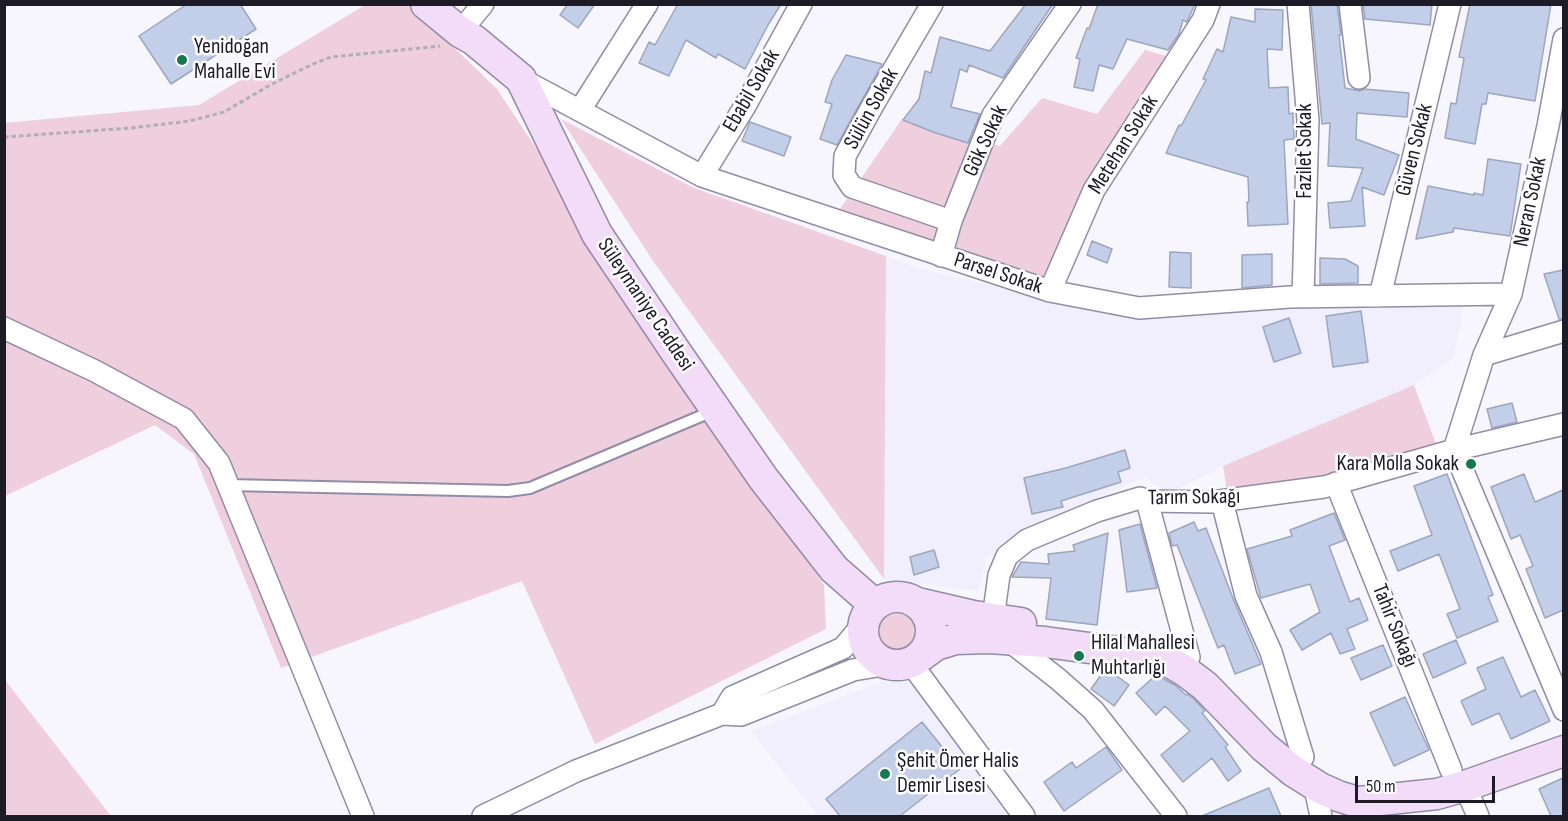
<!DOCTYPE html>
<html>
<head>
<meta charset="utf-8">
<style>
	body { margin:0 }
	#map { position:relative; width:1568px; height:821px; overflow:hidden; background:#f7f6fc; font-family:"Sofia Sans Condensed",sans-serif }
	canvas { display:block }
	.frame { position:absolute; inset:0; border:6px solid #1d1b26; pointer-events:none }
	.scale { position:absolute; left:1355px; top:776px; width:140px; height:27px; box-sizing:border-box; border:3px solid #1d1b26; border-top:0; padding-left:8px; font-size:18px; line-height:21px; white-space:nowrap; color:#1d1b26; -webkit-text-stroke:4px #fff; paint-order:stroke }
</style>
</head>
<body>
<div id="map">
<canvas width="1568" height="821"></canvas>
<div class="frame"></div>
<div class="scale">50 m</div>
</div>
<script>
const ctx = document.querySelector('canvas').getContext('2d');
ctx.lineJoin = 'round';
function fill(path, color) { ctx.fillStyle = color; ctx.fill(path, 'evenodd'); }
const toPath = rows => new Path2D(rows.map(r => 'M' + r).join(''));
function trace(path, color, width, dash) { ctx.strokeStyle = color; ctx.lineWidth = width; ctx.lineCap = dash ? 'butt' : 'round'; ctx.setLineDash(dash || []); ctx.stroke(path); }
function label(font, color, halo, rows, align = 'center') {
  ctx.font = font + ' "Sofia Sans Condensed",sans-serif'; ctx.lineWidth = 5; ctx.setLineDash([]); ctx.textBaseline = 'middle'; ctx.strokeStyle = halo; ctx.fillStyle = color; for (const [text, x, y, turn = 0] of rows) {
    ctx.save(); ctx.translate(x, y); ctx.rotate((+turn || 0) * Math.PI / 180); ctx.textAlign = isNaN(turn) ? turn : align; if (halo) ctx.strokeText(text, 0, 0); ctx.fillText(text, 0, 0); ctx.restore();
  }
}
fill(toPath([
	[886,256,925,270,1128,318,1466,296,1453,359,1414,385,1223,466,1169,494,1145,477,1031,527,987,557,978,591,884,579],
	[882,682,915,682,1018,816,818,816,751,731]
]), '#f1eefd');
fill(toPath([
	[365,5,410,5,497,89,824,585,826,629,595,744,522,581,281,668,194,454,155,425,5,496,4,123,199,105],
	[1145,50,1170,57,1045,277,840,209,902,119,1000,146,1042,98,1097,114],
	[561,119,694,188,886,256,884,579,653,261],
	[1414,385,1436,444,1230,511,1223,466],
	'879 632a18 18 0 1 1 36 0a18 18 0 1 1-36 0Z',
	[5,680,111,816,5,816]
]), '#efcedd');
const building = toPath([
	[187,4,240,4,256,29,171,84,139,36,187,4],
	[568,4,595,4,578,28,560,15,568,4],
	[678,4,781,4,768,25,745,69,718,54,716,58,686,40,669,76,639,63,649,42,655,45,678,4],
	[1026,4,1053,4,1003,78,969,65,967,72,960,69,951,107,980,114,968,143,933,132,903,120,919,99,925,71,931,73,940,37,990,51,1026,4],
	[1098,4,1195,4,1187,22,1183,20,1179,34,1168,50,1127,39,1113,69,1099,65,1093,91,1074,87,1080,59,1076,58,1087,28,1089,29,1098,4],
	[1311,4,1337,4,1341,35,1339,35,1345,88,1360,91,1364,89,1409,93,1407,117,1357,113,1356,139,1399,155,1384,195,1362,187,1365,226,1330,228,1328,203,1351,201,1363,168,1328,166,1330,123,1322,124,1311,4],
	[1363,4,1432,4,1430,25,1365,19,1363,4],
	[1470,4,1551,4,1535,101,1488,93,1486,104,1482,104,1475,144,1445,138,1451,103,1456,104,1464,58,1459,57,1470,4],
	[1255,9,1283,10,1282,50,1267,49,1269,88,1288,87,1289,114,1293,113,1294,139,1284,140,1288,224,1248,226,1247,202,1249,202,1248,177,1166,153,1179,125,1181,126,1206,80,1203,79,1217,49,1223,52,1231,17,1255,22,1255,9],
	[846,55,882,64,837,145,820,139,832,104,825,102,832,80,846,55],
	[750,122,791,137,784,156,742,141,750,122],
	[1488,159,1521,164,1510,236,1454,228,1453,232,1416,239,1428,186,1474,195,1474,193,1483,195,1488,159],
	[1092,241,1112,249,1107,263,1087,255,1092,241],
	[1170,252,1191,253,1191,288,1169,287,1170,252],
	[1272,254,1272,285,1242,288,1242,255,1272,254],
	[1320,258,1345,259,1358,266,1358,283,1320,284,1320,258],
	[1563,270,1563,319,1559,319,1544,274,1563,270],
	[1361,311,1368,362,1333,367,1326,316,1361,311],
	[1289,318,1301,353,1274,362,1263,327,1289,318],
	[1512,403,1517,422,1492,428,1487,409,1512,403],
	[1125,450,1130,468,1118,472,1121,482,1061,501,1063,507,1032,514,1024,478,1066,468,1125,450],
	[1447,474,1493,595,1488,597,1498,621,1457,638,1447,614,1460,609,1439,554,1398,571,1390,551,1432,535,1414,486,1447,474],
	[1524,474,1535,502,1563,490,1563,610,1545,618,1526,569,1533,566,1520,535,1511,539,1491,487,1524,474],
	[1334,513,1345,540,1329,546,1350,602,1359,598,1368,620,1347,629,1355,649,1340,654,1331,633,1302,650,1290,630,1320,612,1310,584,1261,598,1247,549,1292,536,1290,530,1334,513],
	[1194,522,1198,531,1206,528,1234,601,1261,664,1235,674,1224,645,1218,648,1177,545,1172,546,1169,533,1194,522],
	[1140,524,1157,588,1127,592,1119,530,1140,524],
	[1108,533,1097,625,1046,619,1051,578,1012,577,1021,562,1049,564,1048,554,1075,551,1073,545,1108,533],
	[934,550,939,567,914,575,910,557,934,550],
	[1456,640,1466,663,1433,678,1423,654,1456,640],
	[1383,645,1392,666,1361,680,1351,658,1383,645],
	[1503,657,1521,697,1535,690,1550,721,1511,739,1499,713,1472,725,1461,701,1486,689,1477,668,1503,657],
	[1106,668,1129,685,1114,706,1091,689,1106,668],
	[1156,675,1175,685,1186,695,1187,694,1194,699,1205,711,1202,713,1228,745,1225,747,1241,771,1228,781,1212,758,1183,782,1161,755,1190,731,1165,706,1156,715,1136,693,1156,675],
	[1405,697,1429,750,1394,766,1370,713,1405,697],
	[922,722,960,769,900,816,840,816,826,799,922,722],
	[1106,747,1122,770,1064,811,1044,782,1072,762,1076,768,1106,747],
	[1563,778,1563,816,1551,816,1539,789,1563,778],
	[1269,788,1281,816,1202,816,1269,788]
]);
fill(building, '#c3cee9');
trace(building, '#9ba6c0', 1.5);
const lane = toPath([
	[228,485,508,491,530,488,713,411]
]);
const street = toPath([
	[932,4,873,105,845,156,844,175,852,187,951,221],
	[1298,4,1308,120,1303,297],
	[1350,4,1359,78],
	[460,32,483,4],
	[521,79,702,176,1050,291,1139,308,1290,297,1511,294],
	[580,110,647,4],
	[702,176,745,106,801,4],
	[941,256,951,221,993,115,1070,4],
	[1050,291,1094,190,1203,20,1209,4],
	[1380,296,1450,4],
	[4,328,95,371,184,419,219,463,363,816],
	[1484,355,1564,331],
	[1454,450,1484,355,1511,294,1548,126,1564,39],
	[1454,450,1564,710],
	[1336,483,1451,770],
	[1147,501,1189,657],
	[1222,501,1246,596,1271,652,1303,757],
	[993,619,999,575,1007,556,1027,540,1097,511,1140,498,1147,501,1212,502,1324,487,1454,450,1564,424],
	[1008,640,1058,679,1093,710,1176,816],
	[910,662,1024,816],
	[722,714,732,697,843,648,864,623],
	[1314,784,1321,816],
	[1465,786,1478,816],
	[483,816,576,771,722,714,741,715,853,670,889,664]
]);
const secondary = toPath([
	[426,4,460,32,474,40,521,79,597,234,676,352,763,478,834,569,875,605],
	'863 631a34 34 0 1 1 68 0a34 34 0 1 1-68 0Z',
	[918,603,974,616,1021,623],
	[921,656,936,645,956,639,990,638,1045,642,1156,657,1168,661,1185,671,1205,686,1264,747,1293,771,1320,788,1338,796,1357,802,1371,801,1437,794,1465,786,1564,751]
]);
trace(lane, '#928ca7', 14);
trace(street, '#928ca7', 24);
trace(secondary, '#928ca7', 33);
trace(toPath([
	[4,137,131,128,190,121,224,112,272,84,313,64,331,57,440,46]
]), '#b0afb7', 3, [4.5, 3]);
trace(lane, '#fff', 10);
trace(street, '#fff', 21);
trace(secondary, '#f3dcf7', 30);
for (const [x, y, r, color] of [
	[182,60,6,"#16784f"],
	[1471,464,6,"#16784f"],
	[1079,656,6,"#16784f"],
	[885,774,6,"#16784f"]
]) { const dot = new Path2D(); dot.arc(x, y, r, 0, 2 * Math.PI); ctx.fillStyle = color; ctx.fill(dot); trace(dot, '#fff', 2); }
label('22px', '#1d1b26', '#fff', [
	["Yenidoğan",194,47],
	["Mahalle Evi",194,72],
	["Kara Molla Sokak",1459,464,"right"],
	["Hilal Mahallesi",1091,643],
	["Muhtarlığı",1091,668],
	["Şehit Ömer Halis",897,761],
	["Demir Lisesi",897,786]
], 'left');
label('22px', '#1d1b26', '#fff', [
	["Ebabil Sokak",752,91,-60],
	["Sülün Sokak",872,109,-61],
	["Gök Sokak",986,141,-65],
	["Metehan Sokak",1124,145,-58],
	["Güven Sokak",1415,150,-76],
	["Fazilet Sokak",1305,151,-90],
	["Neran Sokak",1531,202,-78],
	["Parsel Sokak",998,274,18],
	["Süleymaniye Caddesi",645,305,56],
	["Tarım Sokağı",1194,498,-1],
	["Tahir Sokağı",1394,626,68]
]);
</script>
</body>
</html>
